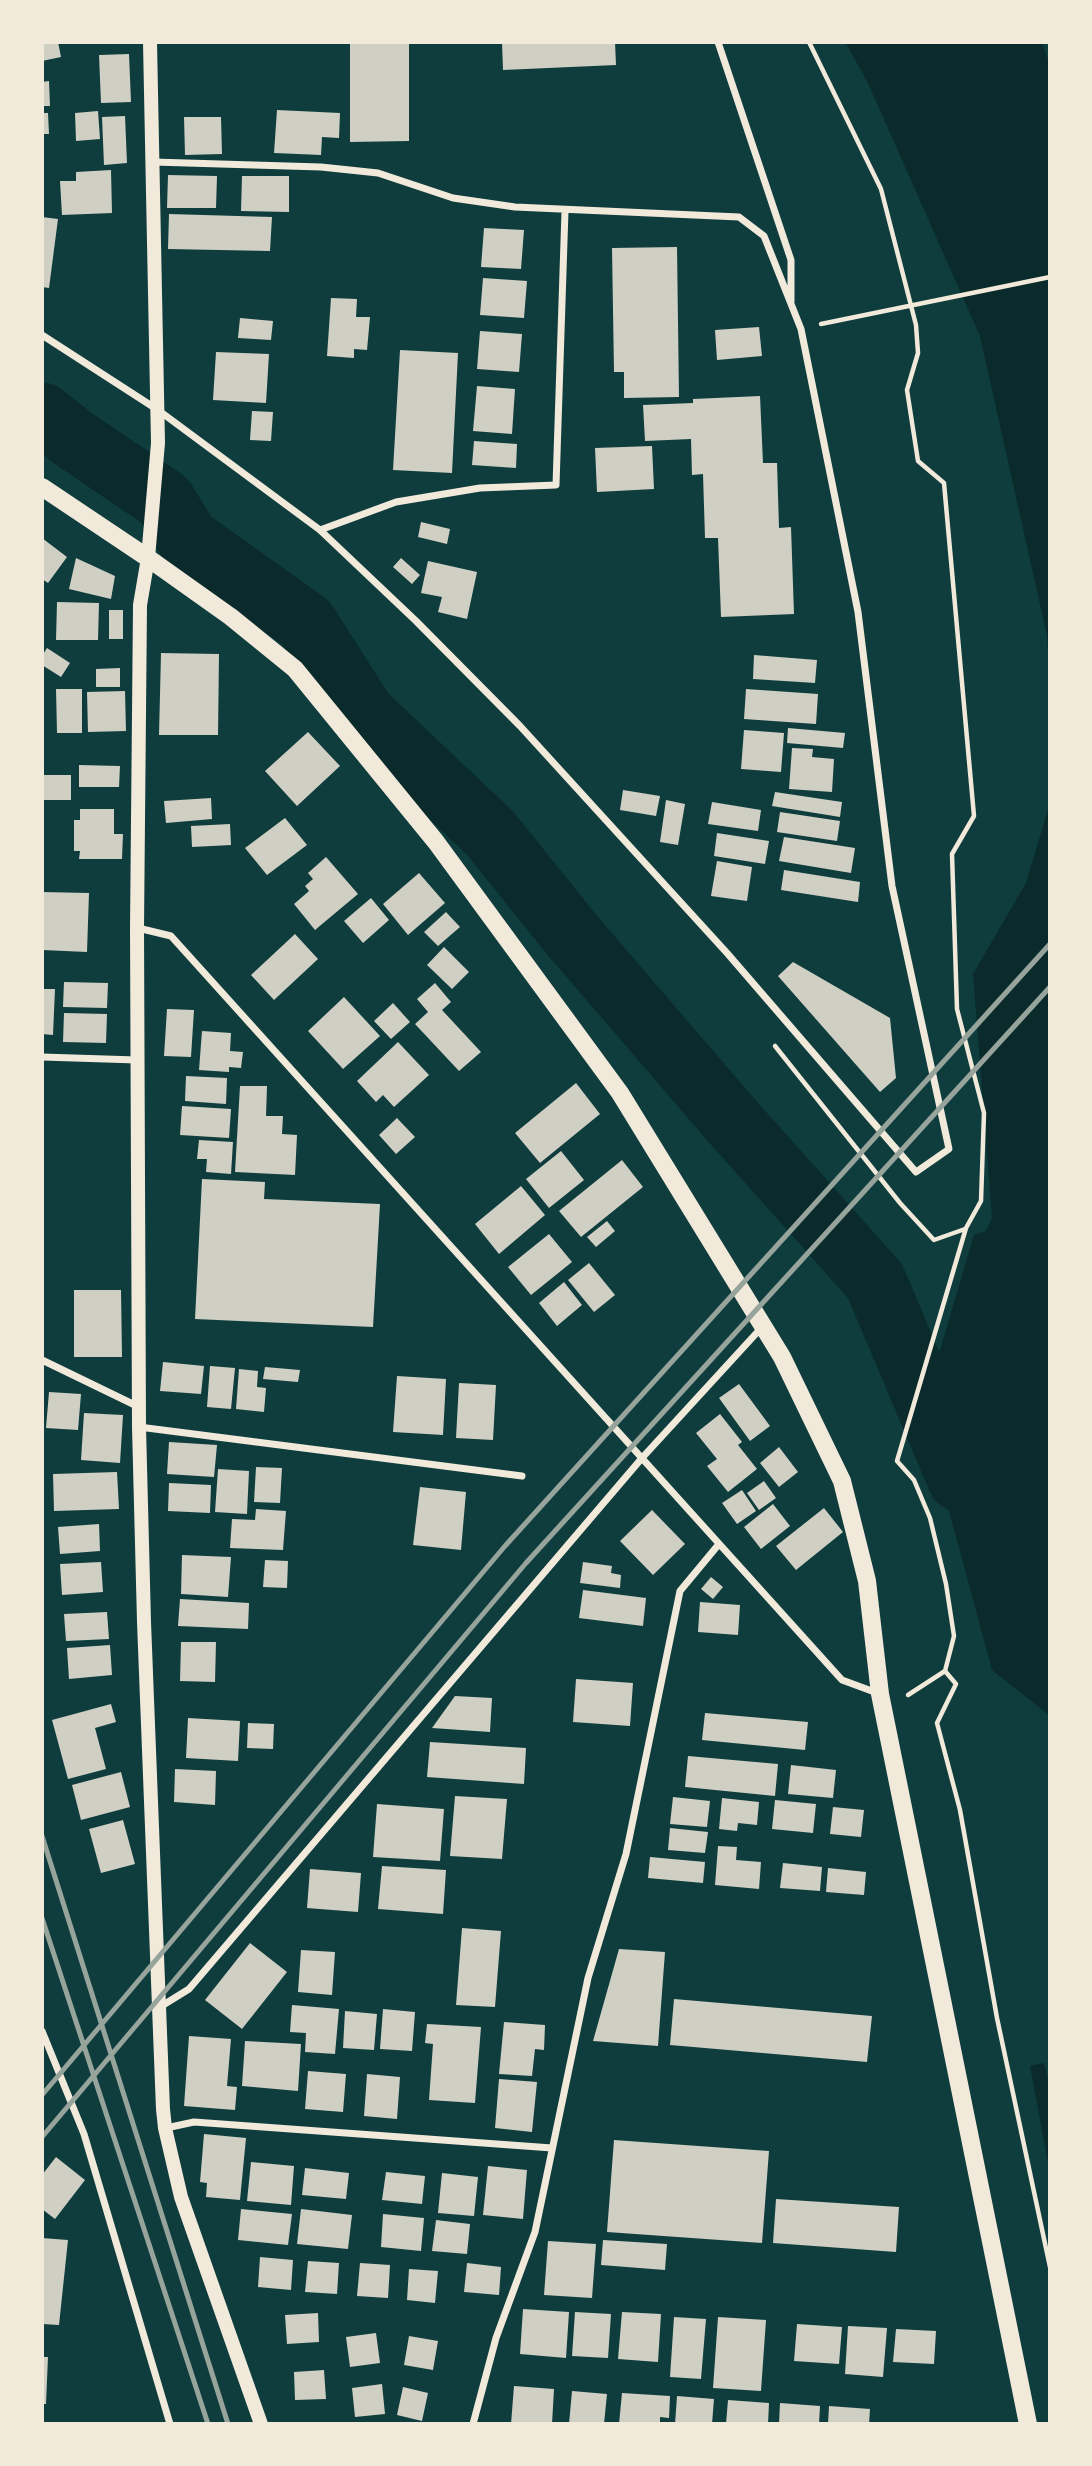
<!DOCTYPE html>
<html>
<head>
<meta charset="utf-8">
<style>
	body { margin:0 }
	#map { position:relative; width:1092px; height:2466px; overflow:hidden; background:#0f3d3e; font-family:Overpass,sans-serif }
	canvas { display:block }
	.frame { position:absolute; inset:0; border:44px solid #f1e9da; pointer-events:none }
</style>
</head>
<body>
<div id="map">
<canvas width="1092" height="2466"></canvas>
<div class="frame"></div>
</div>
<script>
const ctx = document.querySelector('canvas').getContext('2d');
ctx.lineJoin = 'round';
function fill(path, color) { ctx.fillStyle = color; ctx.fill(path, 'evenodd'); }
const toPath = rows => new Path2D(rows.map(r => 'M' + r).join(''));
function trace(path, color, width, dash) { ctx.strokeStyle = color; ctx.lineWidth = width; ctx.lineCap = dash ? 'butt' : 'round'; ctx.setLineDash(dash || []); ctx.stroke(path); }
fill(toPath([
	[845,42,1042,42,1050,67,1050,688,1047,636,980,336,867,81],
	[1050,803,1050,1716,992,1670,922,1411,974,1235,986,1231,992,1218,973,974,1026,883],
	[1044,2063,1050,2087,1050,2174,1030,2066]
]), '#0a2a2b');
trace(toPath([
	[42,414,74,439,164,500,188,539,306,623,364,714,490,833,572,935,732,1121,875,1281,959,1480]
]), '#0a2a2b', 63);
fill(toPath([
	[42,42,58,42,61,57,42,61],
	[350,42,409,42,409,141,350,142],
	[502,42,615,42,616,65,503,70],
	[129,54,131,102,101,103,99,55],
	[49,81,50,106,42,106,42,82],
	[277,110,340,113,339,138,322,137,321,155,274,153],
	[98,111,100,139,76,141,75,113],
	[42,113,48,113,49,134,42,134],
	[125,116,127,163,104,165,102,117],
	[184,117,221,117,222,154,185,155],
	[111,170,112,213,62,215,60,181,76,181,76,172],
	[168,175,217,176,216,208,167,208],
	[242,176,289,176,289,212,241,211],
	[169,214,272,217,270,251,168,249],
	[42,217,58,219,49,288,42,287],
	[484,228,524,230,521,269,481,267],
	[677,247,679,397,624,398,624,372,614,372,612,248],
	[483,278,527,281,524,318,480,315],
	[331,298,357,299,356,317,370,317,367,350,354,349,354,358,327,356],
	[240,318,273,321,271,340,238,338],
	[759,327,762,356,717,360,715,330],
	[480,331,522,334,519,372,477,369],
	[400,350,458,353,452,473,393,470],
	[216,352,269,354,266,403,213,400],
	[477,386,515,389,512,434,473,431],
	[760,396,763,463,777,463,779,528,791,527,794,614,721,617,718,538,705,538,703,474,692,475,691,439,645,441,643,405,693,403,693,399],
	[252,411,273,412,271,441,250,440],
	[474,441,517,444,516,468,472,465],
	[652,446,654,489,597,492,595,448],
	[421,522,450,529,447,544,418,537],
	[42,538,67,557,48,583,42,579],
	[76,558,115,576,111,599,69,589],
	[401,558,420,575,412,584,393,567],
	[428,561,477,572,467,619,438,612,442,597,421,593],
	[57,602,99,603,98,640,56,640],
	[109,610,123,610,123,639,109,639],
	[47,648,70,663,61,677,42,665,42,656],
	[161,653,219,654,218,735,159,735],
	[754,655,817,660,815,683,753,679],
	[120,668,120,687,96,687,96,669],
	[56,689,82,689,82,733,57,733],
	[746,689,818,694,816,724,744,719],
	[125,691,126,731,88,732,87,692],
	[788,728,845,733,843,748,787,743],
	[744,730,784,733,781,772,741,769],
	[308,732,340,766,297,806,265,771],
	[792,748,813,749,812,757,834,759,832,792,789,789],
	[79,765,120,766,119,787,79,787],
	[42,775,71,775,71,800,42,800],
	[623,790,660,796,656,816,620,810],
	[775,792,842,802,840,817,772,806],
	[211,798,212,819,166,823,164,801],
	[666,800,685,804,678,845,660,842],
	[712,802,761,810,758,831,708,824],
	[80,809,114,809,114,834,123,834,122,859,79,859,80,851,74,851,74,820,80,820],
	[780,812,840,821,837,841,777,832],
	[285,818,307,845,267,875,245,848],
	[230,824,231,845,192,847,191,826],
	[717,833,769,841,765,864,714,856],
	[784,837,855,848,851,873,779,861],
	[326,857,358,894,315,930,294,904,309,891,305,886,313,879,308,873],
	[717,861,752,867,747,901,711,896],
	[784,870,860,882,858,902,781,890],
	[419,873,445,903,408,935,383,904],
	[42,892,89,893,87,952,42,950],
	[371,898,389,920,363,943,344,921],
	[446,912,460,927,438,946,424,932],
	[295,934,318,959,274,1000,251,975],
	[444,947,469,972,452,989,427,965],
	[793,962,890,1018,896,1078,880,1092,778,976],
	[64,982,108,983,107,1008,63,1007],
	[435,983,451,1002,442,1010,481,1052,459,1071,415,1024,428,1012,417,999],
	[42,989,55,989,53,1035,42,1034],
	[344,997,380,1036,343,1069,308,1031],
	[393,1003,410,1022,391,1039,374,1021],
	[167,1009,194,1010,191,1057,164,1056],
	[64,1013,107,1014,106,1043,63,1042],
	[202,1031,231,1033,230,1051,243,1052,241,1068,229,1067,229,1072,199,1070],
	[398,1042,429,1075,394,1107,383,1095,376,1102,357,1081],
	[186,1076,227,1078,226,1104,185,1101],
	[576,1083,600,1114,540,1163,515,1133],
	[240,1086,267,1086,266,1116,283,1116,282,1134,297,1135,295,1175,235,1172],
	[182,1106,231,1109,229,1138,180,1135],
	[397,1118,415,1137,396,1154,379,1135],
	[199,1140,233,1142,231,1174,206,1172,207,1159,197,1159],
	[561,1151,584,1180,549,1208,526,1179],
	[622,1160,643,1187,581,1237,559,1211],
	[202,1179,265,1182,264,1199,380,1204,373,1327,195,1319],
	[521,1186,545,1215,499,1254,475,1224],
	[607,1221,615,1231,596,1247,587,1237],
	[549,1234,572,1262,531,1295,508,1267],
	[589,1263,615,1295,594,1312,568,1280],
	[564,1282,582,1305,557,1326,539,1303],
	[74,1290,121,1290,122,1357,74,1357],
	[163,1362,204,1366,201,1394,160,1391],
	[210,1366,235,1368,231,1409,207,1407],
	[265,1367,300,1370,298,1382,263,1379],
	[239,1369,258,1371,257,1387,266,1388,264,1412,236,1409],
	[397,1376,446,1379,443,1435,393,1432],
	[459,1383,496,1385,493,1440,456,1438],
	[739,1384,770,1426,750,1441,719,1398],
	[49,1392,81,1394,78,1430,46,1428],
	[84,1413,123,1415,120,1463,81,1460],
	[720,1414,742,1442,738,1445,757,1469,728,1492,707,1466,717,1459,696,1433],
	[169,1442,217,1445,214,1477,167,1474],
	[779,1447,798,1472,779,1487,760,1463],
	[256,1467,282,1468,280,1503,254,1502],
	[218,1469,249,1471,247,1514,215,1512],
	[117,1472,119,1509,54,1511,53,1474],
	[764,1481,776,1498,759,1510,747,1493],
	[169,1483,211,1485,210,1513,168,1511],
	[420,1487,466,1492,461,1550,413,1545],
	[742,1490,756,1511,737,1524,722,1503],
	[773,1504,790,1526,761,1549,744,1527],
	[824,1508,843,1532,796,1570,776,1546],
	[256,1509,286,1511,283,1550,230,1548,232,1519,255,1520],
	[652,1510,685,1544,653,1575,620,1541],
	[99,1524,100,1551,60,1554,58,1527],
	[182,1555,231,1557,228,1597,181,1594],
	[265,1560,288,1561,287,1588,263,1587],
	[101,1562,103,1592,62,1595,60,1564],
	[583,1562,612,1566,611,1573,621,1575,620,1588,580,1583],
	[711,1577,723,1587,713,1599,701,1589],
	[583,1590,646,1598,643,1626,579,1618],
	[180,1599,249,1603,248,1629,178,1626],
	[700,1602,740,1605,738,1635,698,1632],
	[107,1612,109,1639,66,1641,64,1614],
	[181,1642,216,1642,215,1682,180,1681],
	[110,1645,112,1675,69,1679,67,1648],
	[576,1679,633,1683,630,1726,573,1722],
	[455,1696,492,1698,490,1732,432,1728],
	[111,1704,116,1722,95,1728,106,1769,68,1779,52,1720],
	[705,1713,808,1722,805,1750,702,1740],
	[188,1718,240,1721,238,1761,186,1758],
	[248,1723,274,1724,273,1749,247,1748],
	[430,1742,526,1748,524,1784,427,1777],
	[688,1756,778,1764,775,1796,685,1787],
	[791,1765,836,1770,833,1798,788,1794],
	[175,1769,216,1771,215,1805,174,1802],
	[121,1772,130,1807,81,1820,72,1785],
	[455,1796,507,1799,502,1859,450,1856],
	[673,1797,710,1801,707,1827,670,1824],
	[722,1798,759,1802,757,1825,738,1823,737,1831,719,1829],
	[775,1800,816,1804,813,1833,772,1829],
	[377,1804,444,1809,440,1861,373,1857],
	[833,1807,864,1810,861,1837,830,1834],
	[123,1820,135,1864,101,1873,89,1829],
	[670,1828,708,1832,705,1853,668,1850],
	[718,1846,737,1847,736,1860,761,1862,759,1889,715,1885],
	[650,1857,705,1862,703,1883,648,1878],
	[783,1863,822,1867,820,1891,780,1888],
	[382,1866,446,1870,443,1914,378,1909],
	[828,1868,866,1872,864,1895,826,1892],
	[310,1869,361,1873,358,1912,307,1908],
	[462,1928,501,1931,495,2007,456,2005],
	[250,1943,287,1972,242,2029,205,2000],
	[619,1949,665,1952,658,2046,593,2041],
	[301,1950,335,1952,332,1995,298,1992],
	[674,1999,872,2016,867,2062,670,2045],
	[292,2005,339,2009,335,2054,305,2052,306,2033,290,2032],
	[383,2009,415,2012,412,2051,380,2049],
	[345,2011,377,2014,374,2050,343,2048],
	[504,2022,545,2025,544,2050,535,2049,532,2076,499,2074],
	[427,2024,481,2027,475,2103,429,2100,433,2044,425,2043],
	[189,2036,231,2039,227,2086,237,2087,235,2110,184,2106],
	[245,2041,301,2044,298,2091,242,2086],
	[308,2071,346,2074,343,2112,305,2109],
	[367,2074,400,2077,397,2119,364,2116],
	[499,2079,537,2082,532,2132,495,2128],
	[204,2134,246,2138,240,2200,206,2197,207,2183,200,2182],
	[614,2140,769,2151,762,2243,607,2232],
	[56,2157,85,2180,55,2219,42,2209,42,2175],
	[251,2162,294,2166,291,2205,247,2201],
	[488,2166,527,2170,523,2219,483,2215],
	[305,2168,349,2173,346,2199,302,2195],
	[386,2172,425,2176,422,2204,382,2200],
	[442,2173,478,2177,474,2216,438,2213],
	[776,2199,899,2207,896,2252,773,2243],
	[241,2209,292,2214,288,2245,238,2240],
	[301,2209,352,2215,348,2249,297,2244],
	[383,2214,424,2218,421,2251,381,2247],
	[436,2220,470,2224,467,2254,432,2251],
	[42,2238,68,2240,59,2325,42,2324],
	[603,2240,667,2244,665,2270,601,2265],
	[548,2241,596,2244,592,2298,544,2295],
	[260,2257,293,2260,291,2290,258,2287],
	[308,2261,339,2263,337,2294,305,2292],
	[360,2263,390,2265,388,2298,357,2296],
	[467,2263,501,2267,499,2295,464,2292],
	[409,2269,438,2271,435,2303,407,2300],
	[523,2309,569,2312,566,2358,520,2354],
	[575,2312,611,2314,608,2358,572,2356],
	[622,2312,661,2314,658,2362,618,2359],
	[318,2313,319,2342,287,2344,285,2315],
	[674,2317,706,2319,701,2379,670,2377],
	[718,2317,766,2320,761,2391,713,2388],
	[797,2324,842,2327,839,2364,794,2361],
	[848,2326,887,2328,883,2377,845,2374],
	[896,2329,936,2331,934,2364,893,2362],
	[376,2333,380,2363,350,2367,346,2337],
	[409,2336,438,2341,433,2370,404,2365],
	[42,2357,48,2357,46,2404,42,2404],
	[324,2370,326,2399,295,2400,294,2372],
	[382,2384,385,2414,355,2417,352,2388],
	[514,2386,554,2389,552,2424,511,2424],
	[403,2387,428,2393,422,2421,397,2415],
	[572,2391,607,2394,604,2424,569,2424],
	[622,2393,670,2396,669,2418,660,2417,660,2424,619,2424],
	[677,2396,714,2399,712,2424,675,2424],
	[728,2400,769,2403,768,2424,726,2424],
	[780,2403,820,2406,819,2424,779,2424],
	[829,2406,870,2409,869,2424,828,2424]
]), '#cfcfc3');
trace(toPath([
	[809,42,881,189,916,325,918,353,907,390,918,461,944,483,974,816,952,854,957,1009,984,1113,981,1201,966,1228,897,1461,914,1480,930,1518,946,1584,954,1636,945,1671,956,1684,937,1723,960,1810,997,2018,1050,2267],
	[821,324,1050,277],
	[775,1046,900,1203,934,1240,965,1229],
	[908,1695,945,1671]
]), '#f1e9da', 4.5);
trace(toPath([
	[718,42,791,260,791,301],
	[42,335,158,410,320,530,416,621,520,726,727,953,916,1172,949,1149,892,886,858,612,801,329,764,236,739,217,515,207,453,198,378,173,321,167,153,162],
	[320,530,396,502,480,488,556,485,565,211],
	[138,928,171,936,842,1680,880,1694],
	[42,1057,137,1060],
	[42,1360,139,1407],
	[139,1427,522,1476],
	[160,2007,189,1989,642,1458,763,1326],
	[42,2031,84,2134,170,2424],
	[166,2128,194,2122,552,2148],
	[473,2424,496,2338,535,2232,588,1978,626,1854,680,1591,719,1544]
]), '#f1e9da', 7);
trace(toPath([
	[150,42,158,443,148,558,140,605,137,928,139,1427,144,1622,163,2109,165,2128,181,2197,261,2424]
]), '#f1e9da', 14);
trace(toPath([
	[42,487,148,558,231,617,295,669,436,842,620,1093,782,1357,842,1481,867,1581,880,1694,1028,2424]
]), '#f1e9da', 18);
trace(toPath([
	[42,1836,228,2424],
	[42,1918,208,2424],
	[42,2095,505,1546,1050,944],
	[42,2137,526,1563,1050,987]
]), '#97a49c', 5);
</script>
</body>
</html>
